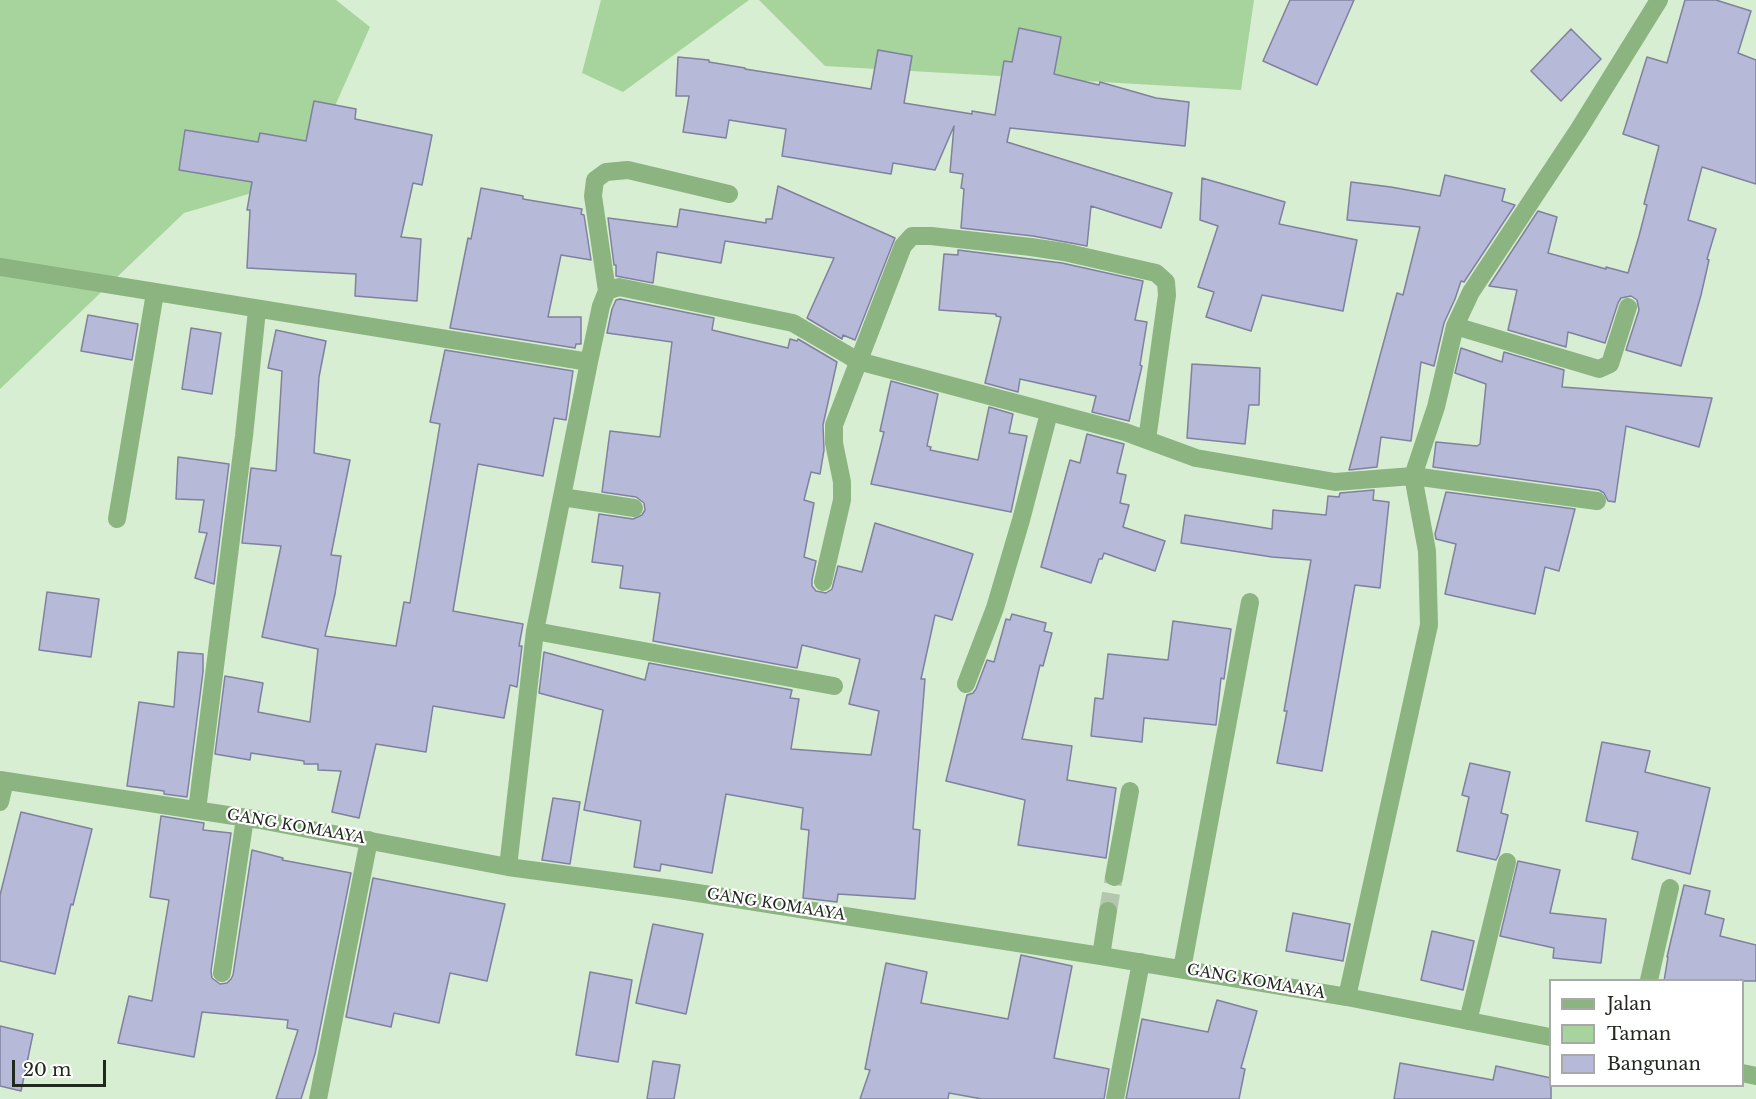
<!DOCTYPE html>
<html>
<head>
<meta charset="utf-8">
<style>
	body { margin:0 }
	#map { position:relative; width:1756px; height:1099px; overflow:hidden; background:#d7eed2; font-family:"Libre Baskerville",serif }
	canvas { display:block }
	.legend { position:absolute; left:1549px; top:979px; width:195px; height:108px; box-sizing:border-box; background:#fff; border:2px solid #a6a9a5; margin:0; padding:8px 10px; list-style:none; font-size:18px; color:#21291f }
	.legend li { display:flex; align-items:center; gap:12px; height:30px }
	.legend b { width:30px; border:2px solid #a6a9a5 }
	.scale { position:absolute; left:12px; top:1060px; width:94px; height:27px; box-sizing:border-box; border:3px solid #21291f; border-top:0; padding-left:8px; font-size:18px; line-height:21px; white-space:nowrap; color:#21291f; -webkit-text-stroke:4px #fff; paint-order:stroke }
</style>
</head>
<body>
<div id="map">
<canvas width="1756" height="1099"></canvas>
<ul class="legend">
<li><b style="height:8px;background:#8cb481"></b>Jalan</li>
<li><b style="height:16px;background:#a7d49c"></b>Taman</li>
<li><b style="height:16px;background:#b7b9d9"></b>Bangunan</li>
</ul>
<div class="scale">20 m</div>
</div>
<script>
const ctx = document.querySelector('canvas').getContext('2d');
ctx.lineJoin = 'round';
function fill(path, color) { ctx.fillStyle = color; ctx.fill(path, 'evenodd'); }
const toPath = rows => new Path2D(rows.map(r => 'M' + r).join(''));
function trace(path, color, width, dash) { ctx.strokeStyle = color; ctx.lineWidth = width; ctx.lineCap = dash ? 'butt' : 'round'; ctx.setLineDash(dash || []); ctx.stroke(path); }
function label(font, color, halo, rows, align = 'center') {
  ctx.font = font + ' "Libre Baskerville",serif'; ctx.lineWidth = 4.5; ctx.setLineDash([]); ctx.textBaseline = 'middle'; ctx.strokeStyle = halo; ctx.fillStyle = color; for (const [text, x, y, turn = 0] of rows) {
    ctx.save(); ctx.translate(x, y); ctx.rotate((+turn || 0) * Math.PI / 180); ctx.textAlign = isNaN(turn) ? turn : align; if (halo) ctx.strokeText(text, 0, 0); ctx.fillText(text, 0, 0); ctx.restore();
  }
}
fill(toPath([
	[0,0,336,0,370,27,303,178,184,213,0,389],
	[601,0,749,0,623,92,582,73],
	[759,0,1254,0,1241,90,825,66]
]), '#a7d49c');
const building = toPath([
	[1290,0,1354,0,1317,85,1263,61,1290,0],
	[1685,0,1716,0,1751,11,1738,53,1756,60,1756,184,1702,167,1688,220,1716,229,1707,259,1709,260,1701,295,1681,366,1626,350,1639,310,1637,300,1631,296,1621,298,1618,303,1605,343,1568,332,1566,347,1508,330,1517,290,1489,286,1538,211,1557,217,1548,253,1606,269,1606,267,1628,273,1639,236,1647,205,1644,204,1659,146,1623,134,1647,57,1667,63,1685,0],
	[1019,28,1061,37,1054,74,1099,85,1100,82,1156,98,1189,102,1185,146,1010,128,1007,142,1172,193,1161,228,1091,206,1087,246,1033,236,961,228,964,189,961,188,963,174,950,172,954,126,935,170,893,163,891,174,782,156,786,129,729,120,726,138,683,132,689,96,676,96,678,57,709,60,709,62,745,68,745,69,871,89,878,50,912,56,904,103,972,114,972,111,995,115,1004,61,1012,62,1019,28],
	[1571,29,1601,59,1561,101,1531,71,1571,29],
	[314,101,356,109,355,119,432,135,422,185,413,183,401,237,421,239,417,301,355,296,356,274,247,268,250,210,247,210,252,182,179,170,185,130,258,142,260,133,306,141,314,101],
	[1445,175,1505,189,1502,201,1515,205,1464,282,1461,281,1455,299,1444,323,1434,366,1421,362,1411,441,1381,437,1377,467,1349,470,1397,293,1403,295,1420,227,1347,220,1351,182,1391,187,1440,196,1445,175],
	[1202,178,1285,202,1279,224,1357,240,1343,311,1262,295,1251,331,1206,317,1214,292,1198,287,1218,226,1200,220,1202,178],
	[778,186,895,238,855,340,843,335,842,339,807,318,834,258,725,241,721,263,657,252,653,283,616,276,616,265,614,265,608,218,677,227,680,209,766,223,766,219,772,219,778,186],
	[481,188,523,196,523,199,582,209,581,214,584,215,591,260,561,255,548,317,581,317,581,344,576,344,575,348,450,328,468,238,471,239,481,188],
	[958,250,1062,263,1143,281,1135,320,1147,322,1140,365,1142,366,1129,421,1092,412,1096,396,1020,379,1018,392,985,383,1001,317,996,316,996,314,939,310,944,254,958,255,958,250],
	[620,299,714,318,712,330,788,348,790,339,797,341,798,339,837,362,823,425,824,450,820,474,811,472,804,500,814,503,804,557,816,561,812,580,812,586,816,591,826,593,832,589,838,566,862,572,875,523,973,554,952,620,935,615,921,679,925,679,913,829,920,830,915,899,838,894,837,902,803,898,809,830,801,829,803,808,726,794,712,873,661,864,660,871,634,867,641,821,584,810,603,710,539,693,544,652,645,680,649,663,792,690,790,698,799,699,791,749,871,755,879,711,849,704,860,659,802,645,797,668,653,641,660,593,620,588,623,566,592,562,599,514,633,519,642,515,645,510,644,503,636,497,602,492,610,431,660,437,672,342,607,333,612,309,616,300,620,299],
	[88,315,138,324,132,360,81,351,88,315],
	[191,328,221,333,212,394,182,389,191,328],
	[276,330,326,341,319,377,314,453,350,460,331,555,341,556,335,594,325,636,396,646,404,602,410,603,440,424,430,422,445,350,573,371,566,420,554,418,543,476,478,464,453,611,523,624,519,646,522,646,517,687,510,685,504,718,433,706,426,752,376,744,359,818,332,812,341,771,318,770,318,764,304,764,304,761,251,753,250,760,215,754,225,676,263,683,258,712,310,722,318,649,262,637,281,546,242,543,251,468,276,471,282,371,268,368,276,330],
	[1461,348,1502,362,1504,352,1564,370,1562,387,1712,398,1699,447,1626,426,1615,502,1608,501,1604,493,1599,490,1433,467,1436,442,1477,446,1480,444,1486,384,1455,373,1461,348],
	[1192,364,1260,368,1259,405,1249,405,1245,444,1187,438,1192,364],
	[891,381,938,394,927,446,931,447,930,450,978,460,989,407,1013,414,1009,433,1027,436,1011,512,871,484,884,432,880,431,891,381],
	[1087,434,1124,444,1117,473,1126,475,1120,503,1129,505,1123,527,1165,541,1155,571,1104,553,1102,559,1099,559,1091,583,1041,567,1070,460,1080,463,1087,434],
	[178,457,229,464,214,584,195,578,207,533,199,532,204,500,176,499,178,457],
	[1374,490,1373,500,1389,502,1380,588,1355,585,1322,771,1277,763,1287,711,1284,711,1311,560,1272,557,1181,543,1185,515,1272,529,1273,510,1326,515,1328,496,1339,497,1340,493,1374,490],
	[1446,492,1575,509,1559,571,1545,567,1535,614,1445,594,1456,544,1436,539,1435,534,1446,492],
	[47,592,99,599,91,657,39,650,47,592],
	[1012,614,1046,623,1044,631,1052,633,1043,666,1040,665,1022,739,1072,746,1067,780,1116,788,1106,858,1018,845,1025,800,946,781,967,695,973,693,976,689,987,660,994,662,1006,619,1010,620,1012,614],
	[1173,621,1231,629,1224,679,1221,678,1216,725,1144,718,1142,742,1091,736,1095,698,1103,699,1108,654,1168,660,1173,621],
	[178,652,203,654,203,672,187,797,164,794,164,791,127,786,139,702,174,707,178,652],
	[1602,742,1650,751,1645,772,1710,788,1690,874,1632,859,1638,832,1586,821,1602,742],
	[1470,763,1510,772,1501,813,1508,815,1499,854,1496,860,1457,851,1469,797,1462,795,1470,763],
	[553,798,580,802,570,864,542,860,553,798],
	[21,812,92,829,73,905,71,904,55,974,0,961,0,895,21,812],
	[161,816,204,823,203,830,231,833,211,971,212,978,220,984,227,983,231,979,233,975,252,850,283,858,282,860,351,873,315,1054,301,1099,276,1099,298,1030,287,1028,288,1020,202,1012,194,1057,118,1043,129,996,152,1001,169,900,150,897,161,816],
	[1518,861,1560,870,1550,913,1606,919,1601,963,1553,958,1554,948,1500,936,1518,861],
	[373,878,505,904,487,981,450,973,439,1023,394,1013,391,1027,346,1017,373,878],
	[1684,885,1710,891,1705,914,1724,919,1720,936,1756,945,1756,981,1664,981,1668,957,1667,957,1684,885],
	[1293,913,1350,924,1343,961,1286,951,1293,913],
	[653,924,703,934,686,1014,636,1003,653,924],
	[1432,931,1474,941,1463,990,1421,980,1432,931],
	[1021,955,1072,966,1054,1058,1109,1069,1104,1099,982,1099,949,1093,948,1099,860,1099,870,1070,865,1069,886,963,927,972,921,1003,1008,1019,1021,955],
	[590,972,632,980,618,1062,576,1055,590,972],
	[1217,1000,1257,1011,1241,1068,1245,1069,1239,1099,1126,1099,1142,1019,1208,1032,1217,1000],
	[0,1026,33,1034,21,1091,0,1086,0,1026],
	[653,1061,680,1065,674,1099,647,1099,653,1061],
	[1400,1063,1493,1080,1496,1066,1551,1078,1551,1099,1394,1099,1400,1063]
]);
fill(building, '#b7b9d9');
trace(building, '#7f819e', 1.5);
trace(toPath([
	[1108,911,1114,877]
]), '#b3c7ae', 18, [18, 9]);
trace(toPath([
	[0,267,589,362],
	[607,291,593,196,595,180,606,172,628,170,729,194],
	[1455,326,1599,369,1610,364,1628,307],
	[562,497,634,508],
	[117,519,155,293],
	[823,582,842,500,842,482,834,443,834,425,903,246,912,236,931,236,1031,247,1064,252,1156,273,1166,282,1167,295,1147,440],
	[535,631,834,686],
	[966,684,995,608,1021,520,1049,413],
	[0,780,260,820,508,867,672,889,1101,956,1347,997,1550,1037],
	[0,802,5,781],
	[197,810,244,436,257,310],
	[508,867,535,631,589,362,601,306,607,291,619,287,793,323,858,361,1125,432,1196,458,1335,482,1413,476,1436,407,1455,326,1471,292,1579,129,1659,0],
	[1114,877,1130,791],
	[1101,956,1108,911],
	[1182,969,1250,602],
	[222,973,245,818],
	[1649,980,1670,888],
	[1347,997,1429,625,1427,551,1413,476,1597,501],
	[1468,1021,1507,862],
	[1742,1073,1756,1076],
	[318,1099,369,840],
	[1115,1099,1141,962]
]), '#8cb481', 18);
label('15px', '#21291f', '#fff', [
	["GANG KOMAAYA",296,827,10],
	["GANG KOMAAYA",776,905,9],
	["GANG KOMAAYA",1256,982,10]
]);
</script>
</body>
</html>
